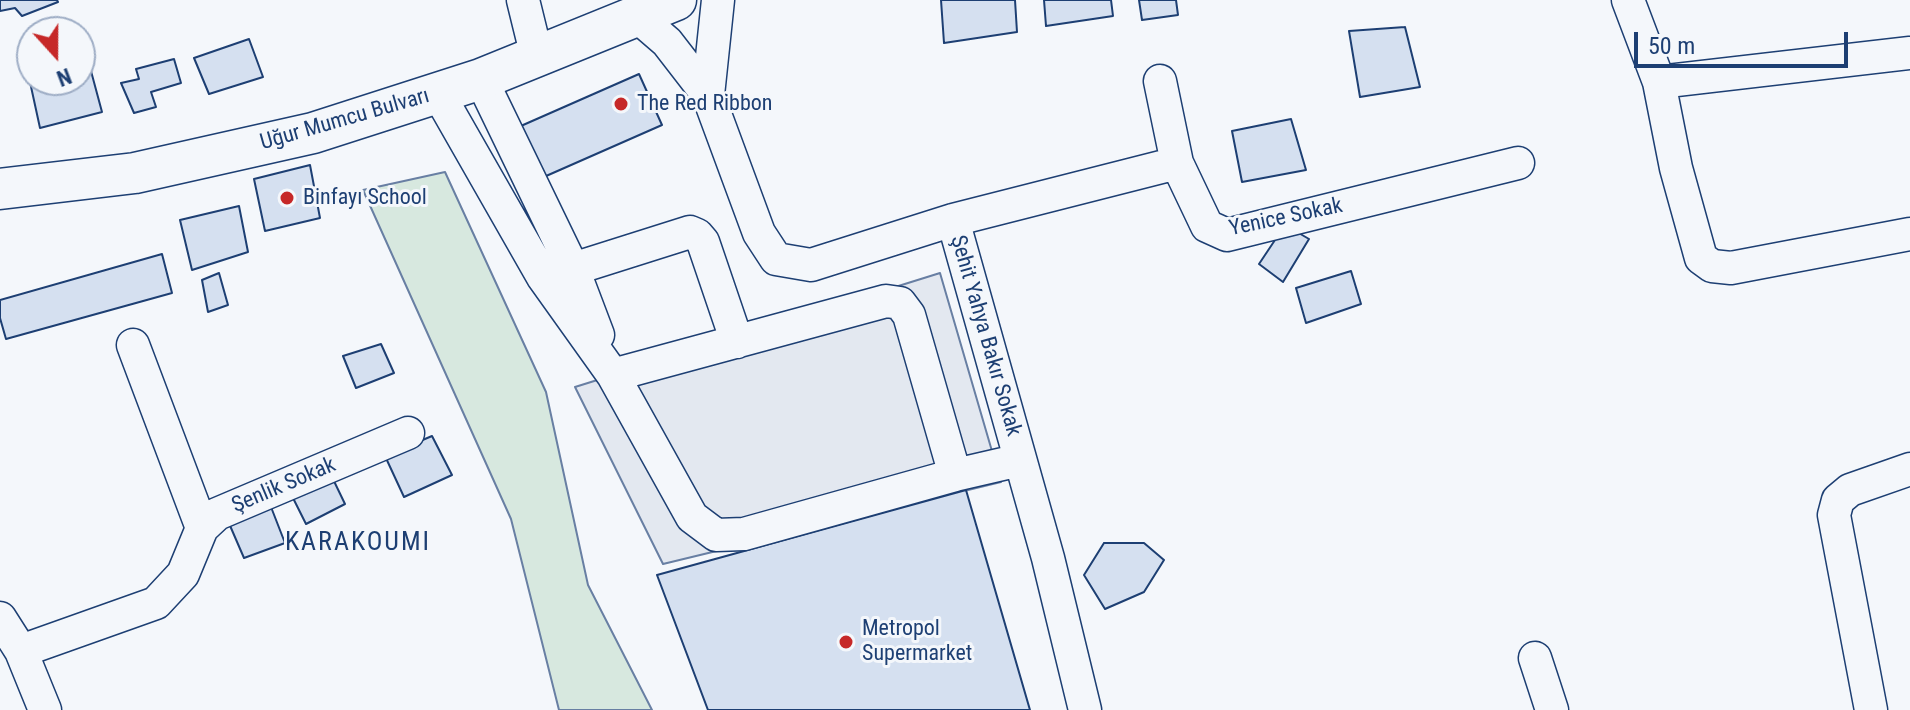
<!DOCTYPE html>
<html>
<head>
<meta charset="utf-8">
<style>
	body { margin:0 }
	#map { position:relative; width:1910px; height:710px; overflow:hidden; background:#f4f7fb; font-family:"Roboto Condensed",sans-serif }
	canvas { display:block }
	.north { position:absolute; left:16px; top:16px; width:80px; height:80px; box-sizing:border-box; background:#f4f7fb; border:2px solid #9eadc5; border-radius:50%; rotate:159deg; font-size:22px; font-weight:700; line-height:32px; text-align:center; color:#1d3f73 }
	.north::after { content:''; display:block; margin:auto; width:28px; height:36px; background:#c62828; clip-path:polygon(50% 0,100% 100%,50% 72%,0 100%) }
	.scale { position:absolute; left:1634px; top:32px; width:214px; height:36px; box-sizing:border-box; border:4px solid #1d3f73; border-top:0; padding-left:10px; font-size:24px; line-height:28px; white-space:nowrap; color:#1d3f73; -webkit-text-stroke:6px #f4f7fb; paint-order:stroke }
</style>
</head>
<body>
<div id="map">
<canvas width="1910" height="710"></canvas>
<div class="north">N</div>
<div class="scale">50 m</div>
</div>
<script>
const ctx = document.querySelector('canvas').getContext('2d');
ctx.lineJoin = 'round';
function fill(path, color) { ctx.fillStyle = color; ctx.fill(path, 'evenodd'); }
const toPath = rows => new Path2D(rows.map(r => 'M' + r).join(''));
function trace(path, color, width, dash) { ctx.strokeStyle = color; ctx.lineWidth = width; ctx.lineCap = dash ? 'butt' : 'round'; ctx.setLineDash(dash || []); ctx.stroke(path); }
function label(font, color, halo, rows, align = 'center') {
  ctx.font = font + ' "Roboto Condensed",sans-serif'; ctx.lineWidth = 6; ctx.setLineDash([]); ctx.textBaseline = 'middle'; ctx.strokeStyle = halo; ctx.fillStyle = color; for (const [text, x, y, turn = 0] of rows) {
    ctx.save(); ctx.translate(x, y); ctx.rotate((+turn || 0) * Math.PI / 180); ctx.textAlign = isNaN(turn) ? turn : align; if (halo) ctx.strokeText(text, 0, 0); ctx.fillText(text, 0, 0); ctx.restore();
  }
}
const green = toPath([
	[445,172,546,392,588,585,652,710,559,710,511,519,363,190,445,172]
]);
fill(green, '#d7e8df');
trace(green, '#687fa3', 2);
const parking = toPath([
	[940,273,1001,482,663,564,575,387,940,273]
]);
fill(parking, '#e3e8f0');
trace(parking, '#687fa3', 2);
const building = toPath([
	[0,0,57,0,58,2,22,16,15,8,0,11,0,0],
	[941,0,1015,0,1017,32,944,43,941,0],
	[1044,0,1111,0,1113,16,1046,26,1044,0],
	[1139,0,1176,0,1178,15,1142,20,1139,0],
	[1405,27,1420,87,1360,97,1349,31,1405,27],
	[249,39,263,77,209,94,194,58,249,39],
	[84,45,102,112,40,128,25,59,32,57,32,80,80,80,80,46,84,45],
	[174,59,181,83,151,92,156,107,134,113,121,83,139,79,136,69,174,59],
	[639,74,662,125,537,180,514,129,639,74],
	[1291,119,1306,170,1242,182,1232,131,1291,119],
	[310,165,320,218,265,231,254,179,310,165],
	[239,206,248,252,192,270,180,220,239,206],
	[1285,225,1309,239,1283,282,1259,264,1285,225],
	[162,254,172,293,6,339,0,318,0,300,162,254],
	[1351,271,1361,304,1306,323,1296,288,1351,271],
	[219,273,228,305,208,312,202,280,219,273],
	[381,344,394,373,356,388,343,356,381,344],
	[432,436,452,475,404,497,385,456,432,436],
	[332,477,345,504,306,524,291,494,332,477],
	[966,490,1030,710,708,710,657,575,966,490],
	[271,507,285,543,244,558,228,521,271,507],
	[1104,543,1144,543,1164,560,1144,592,1105,609,1084,575,1104,543]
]);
fill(building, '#d5e0f0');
trace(building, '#1d3f73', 2);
const minor = toPath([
	[523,0,537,57],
	[1628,0,1659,82,1676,168,1701,258,1712,266,1731,268,1910,234],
	[638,17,667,42,708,95,759,233,776,259,811,265,953,220,1177,163,1207,226,1227,235,1518,163],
	[481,79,573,269,598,335],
	[1160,81,1177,163],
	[1659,82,1910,53],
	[438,93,543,277,613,375,692,517,716,535,744,534,955,475,909,315,900,303,886,301,613,375],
	[708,95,718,0],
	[953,220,1048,558,1085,710],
	[573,269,690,232,697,235,703,242,737,342],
	[133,345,202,528],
	[955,475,1020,460],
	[0,618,21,651,45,710],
	[21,651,156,603,183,574,202,528,217,514,408,433],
	[1535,658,1552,710],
	[1871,710,1834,515,1838,500,1850,490,1910,469]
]);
const major = toPath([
	[0,189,135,173,313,133,481,79,676,0]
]);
trace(minor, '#1d3f73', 35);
trace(major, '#1d3f73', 43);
trace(minor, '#f4f7fb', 32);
trace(major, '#f4f7fb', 40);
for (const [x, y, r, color] of [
	[621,104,8,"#c62828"],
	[287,198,8,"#c62828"],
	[846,642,8,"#c62828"]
]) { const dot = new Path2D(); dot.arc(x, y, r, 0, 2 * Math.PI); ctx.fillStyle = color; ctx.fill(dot); trace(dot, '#f4f7fb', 3); }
label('22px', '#1d3f73', '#f4f7fb', [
	["The Red Ribbon",637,104],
	["Binfayı School",303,198],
	["Metropol",862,629],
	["Supermarket",862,654]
], 'left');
label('22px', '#1d3f73', '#f4f7fb', [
	["Uğur Mumcu Bulvarı",345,120,-16],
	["Yenice Sokak",1286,218,-12],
	["Şehit Yahya Bakır Sokak",985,336,74],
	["Şenlik Sokak",284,486,-23]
]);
ctx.letterSpacing = '2px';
label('26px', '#1d3f73', '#f4f7fb', [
	["KARAKOUMI",358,543]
]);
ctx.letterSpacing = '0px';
</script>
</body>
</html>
